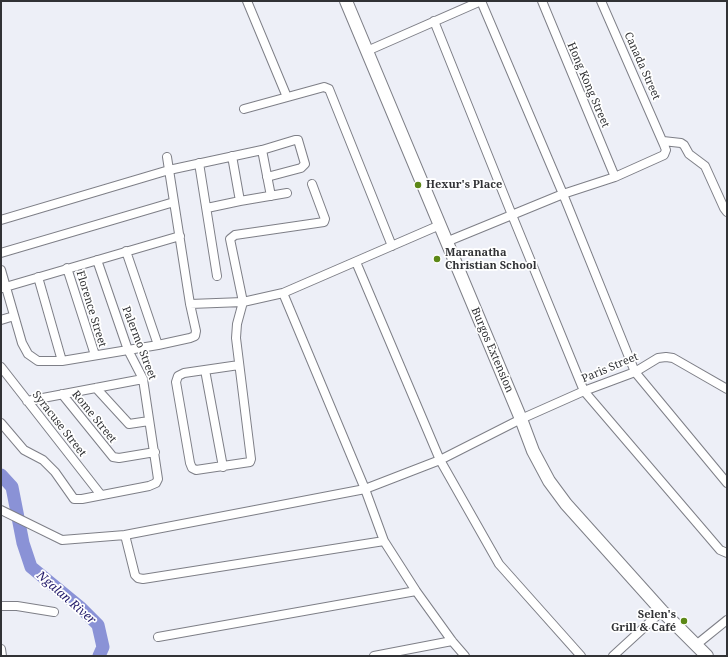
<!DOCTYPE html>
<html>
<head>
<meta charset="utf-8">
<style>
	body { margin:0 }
	#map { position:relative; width:728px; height:657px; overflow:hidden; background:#edeff7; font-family:"Noto Serif",serif }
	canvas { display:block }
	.frame { position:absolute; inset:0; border:2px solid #313235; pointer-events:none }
</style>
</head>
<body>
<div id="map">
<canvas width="728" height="657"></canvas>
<div class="frame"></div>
</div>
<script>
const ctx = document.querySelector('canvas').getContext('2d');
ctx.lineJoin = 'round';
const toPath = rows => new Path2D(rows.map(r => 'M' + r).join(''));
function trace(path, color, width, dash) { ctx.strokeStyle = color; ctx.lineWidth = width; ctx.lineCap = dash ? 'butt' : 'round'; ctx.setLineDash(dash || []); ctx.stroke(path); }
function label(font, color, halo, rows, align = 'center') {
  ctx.font = font + ' "Noto Serif",serif'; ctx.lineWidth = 3.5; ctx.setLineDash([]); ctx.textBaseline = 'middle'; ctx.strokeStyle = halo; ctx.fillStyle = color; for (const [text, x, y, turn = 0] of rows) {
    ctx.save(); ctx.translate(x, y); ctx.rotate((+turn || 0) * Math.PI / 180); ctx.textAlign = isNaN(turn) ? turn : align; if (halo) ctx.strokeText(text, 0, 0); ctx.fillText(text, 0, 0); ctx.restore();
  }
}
trace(toPath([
	[1,475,12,487,23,543,31,567,81,608,98,625,103,647,99,656]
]), '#8a92d6', 13);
const street = toPath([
	[247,1,287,97],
	[481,1,563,194,635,372,727,483],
	[542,1,615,177],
	[434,21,512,215,584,391,720,550,727,553],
	[367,51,481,1],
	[244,109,324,87,329,89,392,246],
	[663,141,681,143,684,145,689,154,705,166,724,208,727,212],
	[262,150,271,196],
	[232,156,240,201],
	[199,163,217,276],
	[207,208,240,201,287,193],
	[1,220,169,170,262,150,295,140,298,140,305,164,301,168,267,177],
	[446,242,563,194,615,177,664,155,666,150,664,145,601,1],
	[126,251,158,345],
	[1,253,174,202],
	[356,262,440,460,499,564,581,656],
	[67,268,95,355],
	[1,270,22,343,28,354,38,361,62,361,158,345,190,338,195,336,196,331,190,304,167,157],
	[38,277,62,361],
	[2,288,180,236],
	[283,293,365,489,384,541,416,591,452,641,465,656],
	[190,304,243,302,283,293,440,225],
	[1,320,14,316],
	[239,365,184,373,178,376,176,382,190,463,192,468,196,470,250,462,251,459,236,338,237,324,243,302,230,239,235,235,324,222,325,219,312,184],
	[1,367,101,495],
	[205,370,223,467],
	[96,388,129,424,149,421],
	[62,394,113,457,119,458,155,452],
	[27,401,143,379],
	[1,423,24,450,43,460,55,472,74,499,82,499,149,486,156,483,158,479,143,379,128,350,97,260],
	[1,510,62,540,125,535,365,489,440,460,521,419,584,391,635,372,658,358,666,357,673,358,727,389],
	[125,535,135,575,138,578,143,579,384,541],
	[1,606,17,606,54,612],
	[158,637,416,591],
	[696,645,727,620],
	[1,649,2,656],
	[374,656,452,641],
	[613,656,662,611]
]);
const secondary = toPath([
	[346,1,521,419,533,451,549,481,566,504,662,611,707,656]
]);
trace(street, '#7e7f87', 10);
trace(secondary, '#7e7f87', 14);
trace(street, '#fff', 8);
trace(secondary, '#fff', 12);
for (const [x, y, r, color] of [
	[418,185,4,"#5c8817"],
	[437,259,4,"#5c8817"],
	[684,621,4,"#5c8817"]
]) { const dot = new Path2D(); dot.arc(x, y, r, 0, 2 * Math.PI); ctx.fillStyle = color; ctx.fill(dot); trace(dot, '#fff', 1.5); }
label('11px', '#313235', '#fff', [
	["Canada Street",642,66,66],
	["Hong Kong Street",588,85,67],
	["Florence Street",91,309,73],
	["Palermo Street",139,343,69],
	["Burgos Extension",492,350,67],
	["Paris Street",610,368,-23],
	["Rome Street",94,417,51],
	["Syracuse Street",59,424,52]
]);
label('bold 11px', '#313235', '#fff', [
	["Hexur's Place",426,185],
	["Maranatha",445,253],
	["Christian School",445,266],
	["Selen's",676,615,"right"],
	["Grill & Café",676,628,"right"]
], 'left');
label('italic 12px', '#221a6a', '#fff', [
	["Ngalan River",66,598,41]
]);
</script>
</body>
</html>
